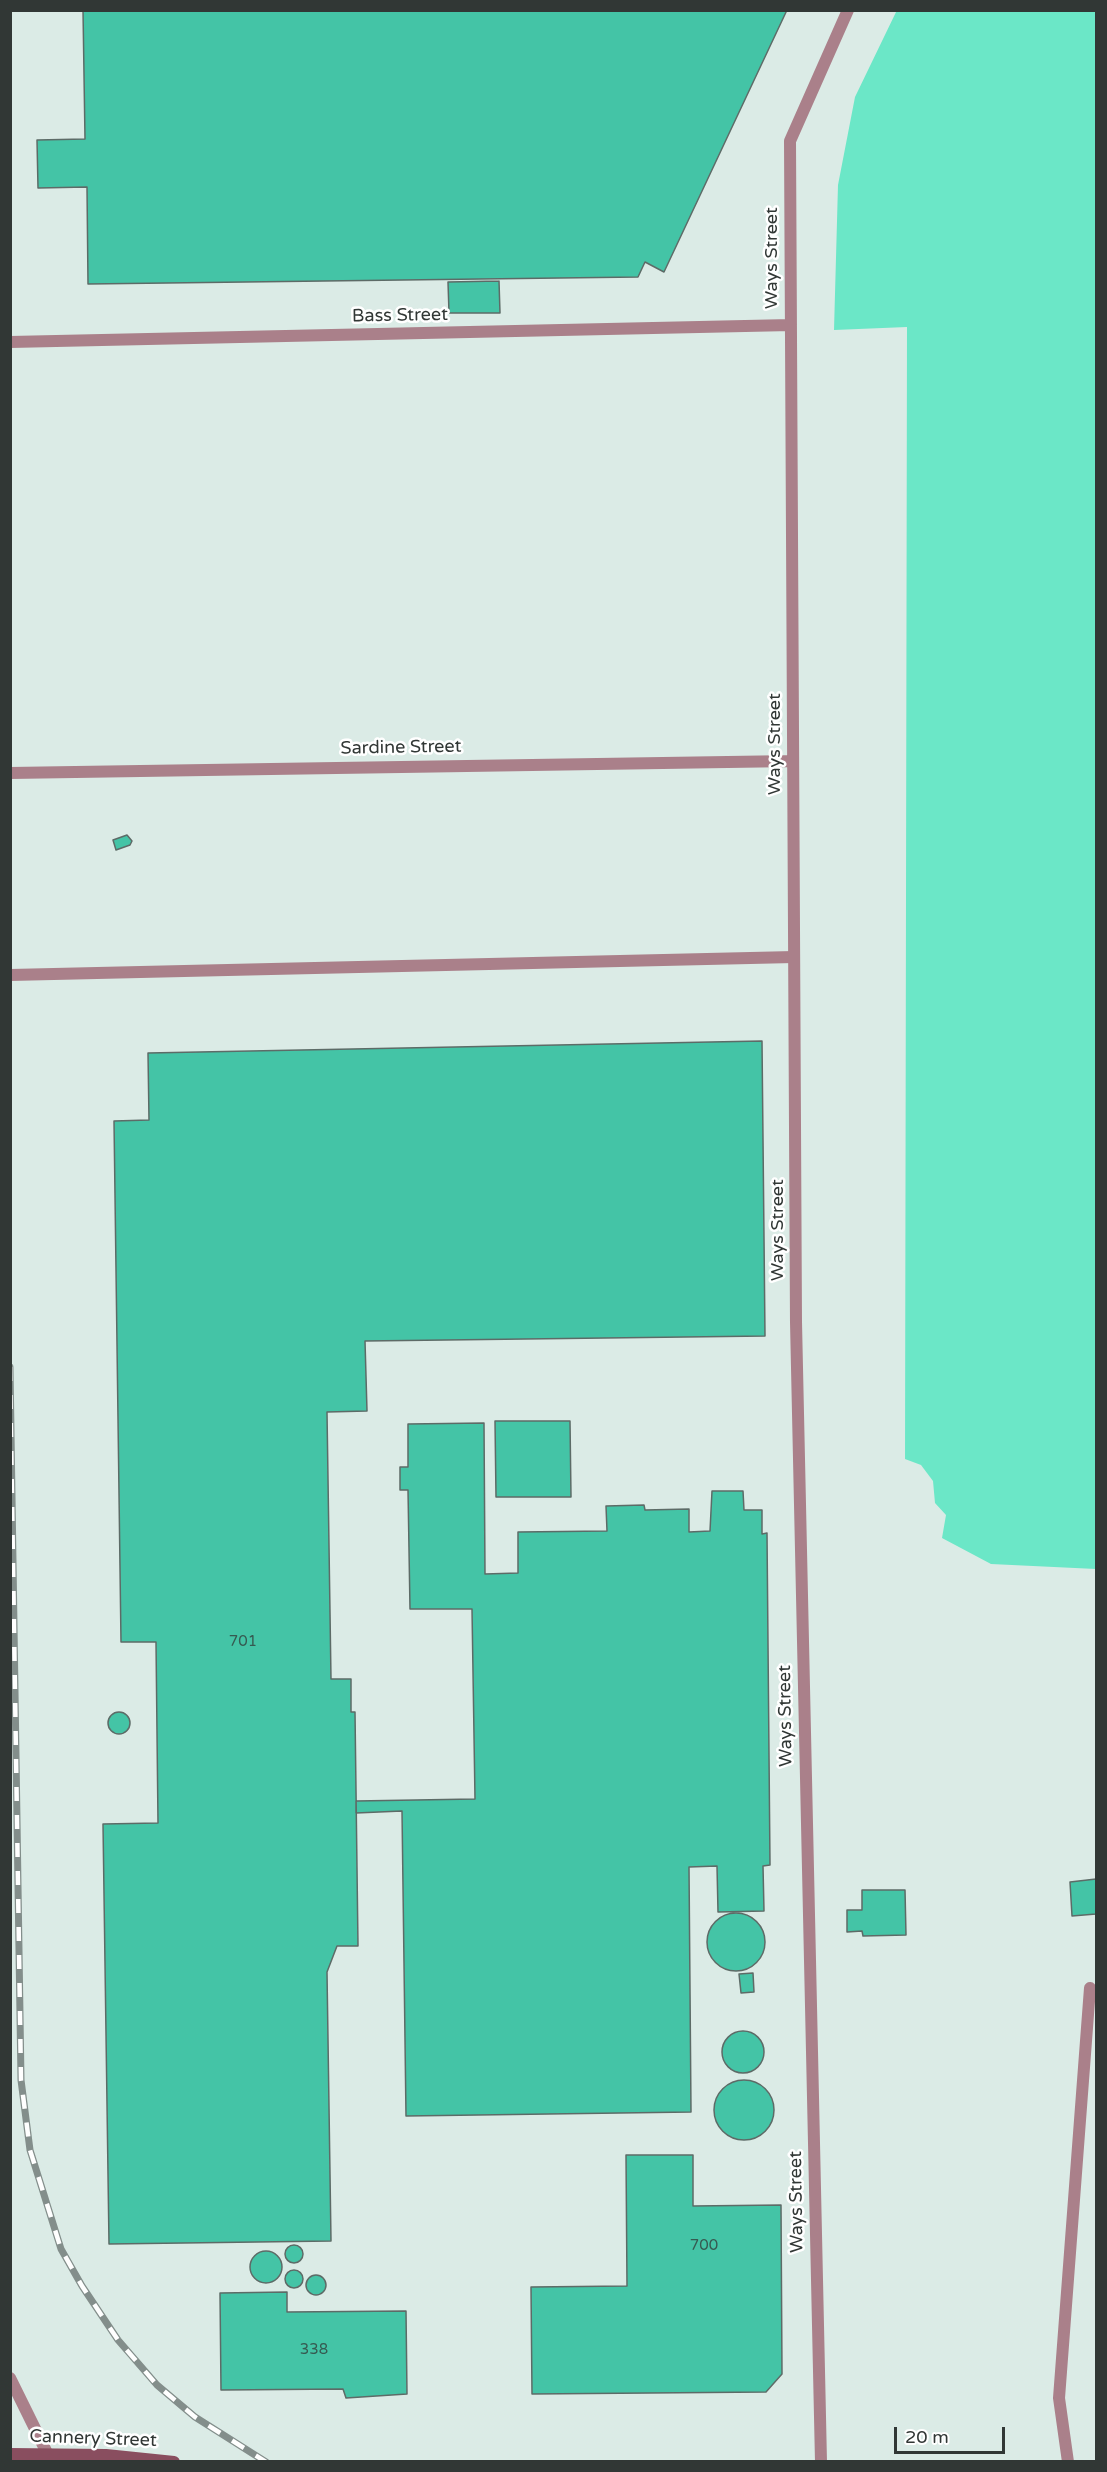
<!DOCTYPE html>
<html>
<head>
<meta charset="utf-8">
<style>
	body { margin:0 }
	#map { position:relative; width:1107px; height:2472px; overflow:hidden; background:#dbebe6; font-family:"Varela Round",sans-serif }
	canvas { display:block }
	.frame { position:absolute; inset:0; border:12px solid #313735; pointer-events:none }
	.scale { position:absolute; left:894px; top:2427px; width:111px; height:27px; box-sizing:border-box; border:3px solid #313735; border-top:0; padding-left:8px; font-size:18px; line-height:21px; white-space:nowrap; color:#313735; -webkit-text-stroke:4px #fff; paint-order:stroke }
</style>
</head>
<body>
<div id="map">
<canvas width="1107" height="2472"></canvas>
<div class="frame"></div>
<div class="scale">20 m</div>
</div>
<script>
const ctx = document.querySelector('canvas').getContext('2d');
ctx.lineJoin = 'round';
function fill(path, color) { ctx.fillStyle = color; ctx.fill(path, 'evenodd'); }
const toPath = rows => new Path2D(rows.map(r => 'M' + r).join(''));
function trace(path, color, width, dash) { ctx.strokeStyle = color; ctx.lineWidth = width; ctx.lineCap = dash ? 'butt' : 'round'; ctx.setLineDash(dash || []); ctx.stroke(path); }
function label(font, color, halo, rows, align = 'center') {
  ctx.font = font + ' "Varela Round",sans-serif'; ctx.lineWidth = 5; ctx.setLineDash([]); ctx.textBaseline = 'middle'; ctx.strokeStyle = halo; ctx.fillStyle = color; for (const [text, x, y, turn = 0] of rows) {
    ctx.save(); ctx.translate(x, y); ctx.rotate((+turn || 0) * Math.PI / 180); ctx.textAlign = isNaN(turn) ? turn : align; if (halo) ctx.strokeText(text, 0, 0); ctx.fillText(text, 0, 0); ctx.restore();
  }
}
fill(toPath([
	[897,10,1096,11,1096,1569,991,1564,942,1538,946,1515,935,1503,933,1481,921,1465,905,1459,907,327,834,330,838,185,855,97]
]), '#6be7c7');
const building = toPath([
	[83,10,787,10,664,272,645,262,638,277,88,284,87,187,38,188,37,140,85,139,83,10],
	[499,281,500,313,449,313,448,282,499,281],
	[127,835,132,841,130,845,116,850,113,840,127,835],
	[762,1041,765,1336,365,1341,367,1411,327,1412,331,1679,351,1679,351,1712,355,1712,358,1946,337,1946,327,1972,331,2241,109,2244,103,1824,158,1823,156,1642,121,1642,114,1121,149,1120,148,1053,762,1041],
	[495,1421,570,1421,571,1497,496,1497,495,1421],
	[484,1423,485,1574,518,1573,518,1532,607,1531,606,1506,644,1505,645,1510,689,1509,689,1532,710,1531,712,1491,743,1491,744,1510,762,1510,762,1534,767,1533,770,1865,763,1866,764,1911,718,1912,717,1866,689,1867,691,2112,406,2116,402,1811,356,1813,356,1801,475,1799,472,1609,410,1609,408,1490,400,1490,400,1467,408,1467,408,1424,484,1423],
	'108 1723a11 11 0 1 1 22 0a11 11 0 1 1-22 0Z',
	[1096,1879,1096,1914,1072,1916,1070,1882,1096,1879],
	[862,1890,905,1890,906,1935,863,1936,862,1931,847,1932,847,1910,862,1910,862,1890],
	'707 1942a29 29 0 1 1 58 0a29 29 0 1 1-58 0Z',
	[753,1973,754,1992,741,1993,739,1974,753,1973],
	'722 2052a21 21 0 1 1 42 0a21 21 0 1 1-42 0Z',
	'714 2110a30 30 0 1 1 60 0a30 30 0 1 1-60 0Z',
	[626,2155,693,2155,693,2206,781,2205,782,2374,766,2392,532,2394,531,2287,627,2286,626,2155],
	'285 2254a9 9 0 1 1 18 0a9 9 0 1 1-18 0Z',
	'250 2267a16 16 0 1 1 32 0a16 16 0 1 1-32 0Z',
	'285 2279a9 9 0 1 1 18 0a9 9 0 1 1-18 0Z',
	'306 2285a10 10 0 1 1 20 0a10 10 0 1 1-20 0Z',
	[287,2292,287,2312,406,2311,407,2394,346,2398,343,2389,221,2390,220,2293,287,2292]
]);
fill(building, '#44c4a6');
trace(building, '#5d6b67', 1.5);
trace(toPath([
	[10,975,794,957],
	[1068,2462,1059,2398,1090,1988]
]), '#aa808a', 12);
trace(toPath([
	[10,342,791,325],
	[10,773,793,761],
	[10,2378,48,2455],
	[821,2462,796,1322,790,141,848,10]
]), '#aa808a', 12);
trace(toPath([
	[10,2454,106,2455,174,2462]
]), '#894e5f', 12);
const rail = toPath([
	[10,1367,21,2080,30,2150,61,2249,82,2286,118,2340,157,2385,195,2417,266,2462]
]);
trace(rail, '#838e8b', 7);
trace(rail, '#fff', 4.5, [14]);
label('15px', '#365a51', null, [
	["701",243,1642],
	["700",704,2246],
	["338",314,2350]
]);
label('18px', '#313735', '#fff', [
	["Ways Street",772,258,-90],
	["Bass Street",400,316,-1],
	["Ways Street",775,744,-90],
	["Sardine Street",401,748,-1],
	["Ways Street",778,1230,-90],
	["Ways Street",786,1716,-91],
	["Ways Street",797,2202,-91],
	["Cannery Street",93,2439,2]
]);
</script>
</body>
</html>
